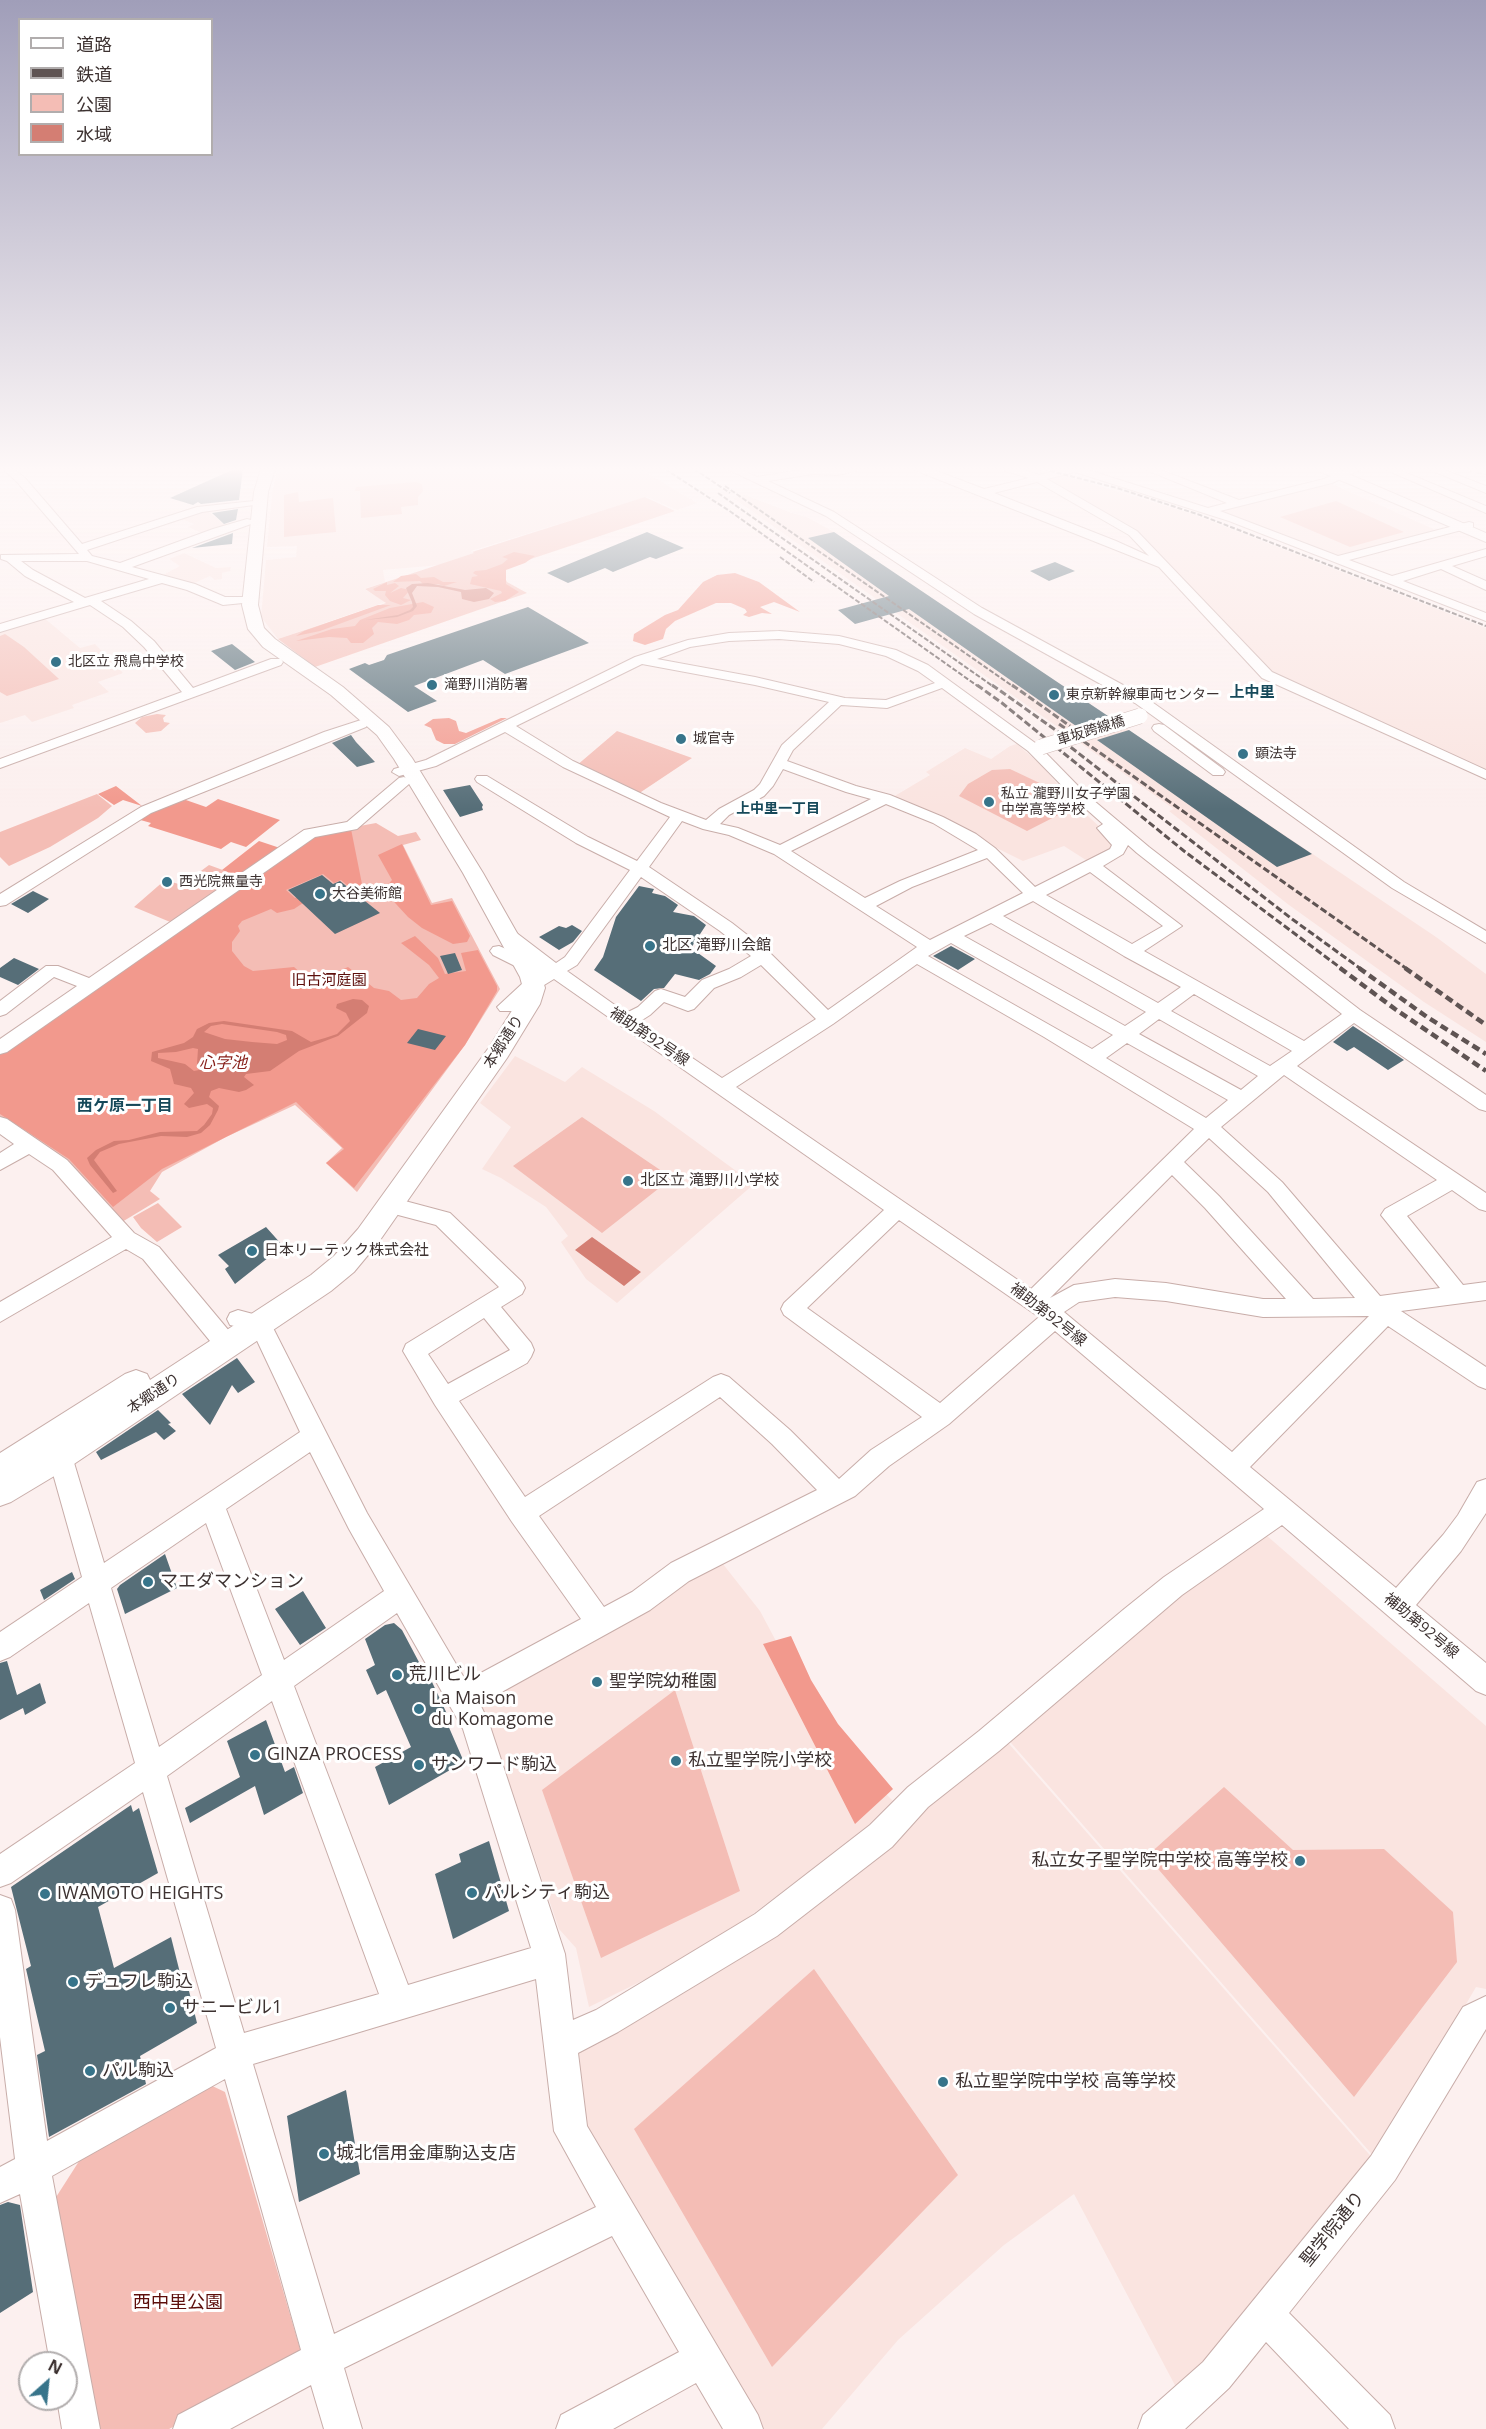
<!DOCTYPE html>
<html>
<head>
<meta charset="utf-8">
<style>
	body { margin:0 }
	#map { position:relative; width:1486px; height:2429px; overflow:hidden; background:#fcf0ef; font-family:"Open Sans","Noto Sans JP",sans-serif }
	canvas { display:block }
	.legend { position:absolute; left:18px; top:18px; width:195px; height:138px; box-sizing:border-box; background:#fff; border:2px solid #b1adad; margin:0; padding:8px 10px; list-style:none; font-size:18px; color:#3d3231 }
	.legend li { display:flex; align-items:center; gap:12px; height:30px }
	.legend b { width:30px; border:2px solid #b1adad }
	.north { position:absolute; left:18px; top:2351px; width:60px; height:60px; box-sizing:border-box; background:#fff; border:2px solid #b1adad; border-radius:50%; rotate:27deg; font-size:16px; font-weight:700; line-height:24px; text-align:center; color:#3d3231 }
	.north::after { content:''; display:block; margin:auto; width:21px; height:27px; background:#37748a; clip-path:polygon(50% 0,100% 100%,50% 72%,0 100%) }
</style>
</head>
<body>
<div id="map">
<canvas width="1486" height="2429"></canvas>
<ul class="legend">
<li><b style="height:8px;background:#fff"></b>道路</li>
<li><b style="height:8px;background:#5f5453"></b>鉄道</li>
<li><b style="height:16px;background:#f4bdb5"></b>公園</li>
<li><b style="height:16px;background:#d47e73"></b>水域</li>
</ul>
<div class="north">N</div>
</div>
<script>
const ctx = document.querySelector('canvas').getContext('2d');
ctx.lineJoin = 'round';
function fill(path, color) { ctx.fillStyle = color; ctx.fill(path, 'evenodd'); }
const toPath = rows => new Path2D(rows.map(r => 'M' + r).join(''));
function trace(path, color, width, dash) { ctx.strokeStyle = color; ctx.lineWidth = width; ctx.lineCap = dash ? 'butt' : 'round'; ctx.setLineDash(dash || []); ctx.stroke(path); }
function label(font, color, halo, rows, align = 'center') {
  ctx.font = font + ' "Open Sans","Noto Sans JP",sans-serif'; ctx.lineWidth = 6; ctx.setLineDash([]); ctx.textBaseline = 'middle'; ctx.strokeStyle = halo; ctx.fillStyle = color; for (const [text, x, y, turn = 0] of rows) {
    ctx.save(); ctx.translate(x, y); ctx.rotate((+turn || 0) * Math.PI / 180); ctx.textAlign = isNaN(turn) ? turn : align; if (halo) ctx.strokeText(text, 0, 0); ctx.fillText(text, 0, 0); ctx.restore();
  }
}
fill(toPath([
	[277,469,640,469,697,503,677,510,647,497,471,551,473,554,441,565,383,570,385,582,364,589,386,602,278,639,261,617,266,560,296,557,297,546,267,547,272,494],
	[1015,469,1035,469,1066,476,1193,514,1486,628,1486,772,1270,674,1140,537,1054,483],
	[1330,483,1436,530,1339,557,1217,511],
	[745,495,792,513,807,517,834,532,1436,937,1486,974,1486,1042,1424,1002,1289,905,1169,811,1174,809,733,498],
	[205,509,227,526,204,534,188,527,194,524,179,518],
	[184,553,216,568,231,567,230,571,222,573,222,579,215,580,210,576,190,585,159,577,180,566,169,559],
	[43,617,80,648,95,644,123,673,98,682,109,692,72,705,74,708,32,722,25,715,0,723,0,629],
	[1017,744,1040,764,1078,807,1113,839,1115,845,1110,851,1089,862,1064,846,1023,861,893,797,930,775,926,772,965,748,991,759,1010,746],
	[515,1056,565,1082,582,1067,654,1111,754,1184,617,1303,586,1279,561,1242,568,1236,546,1207,501,1178,482,1169,511,1127,480,1103],
	[1266,1535,1486,1726,1486,1989,1476,1987,1376,2159,1005,1736,1161,1601],
	[719,1559,760,1611,825,1733,894,1802,862,1832,738,1925,668,1968,589,2007,576,1948,559,1929,511,1788,476,1699],
	[1003,1737,1375,2161,1204,2366,1178,2391,1074,2194,1004,2245,898,2340,822,2429,764,2429,584,2121,574,2044]
]), '#fae4e0');
fill(toPath([
	[416,482,422,484,423,491,418,497,418,505,401,507,402,514,361,518,360,491,355,491,356,487],
	[298,492,299,502,333,498,336,532,284,537,284,495],
	[645,497,675,511,504,568,503,574,507,582,527,593,315,667,278,639,386,603,365,589,474,553,472,552],
	[1336,501,1404,532,1350,547,1280,517],
	[5,634,24,647,59,679,7,696,0,692,0,636],
	[157,714,166,715,163,718,164,722,170,723,161,731,146,733,135,723,142,717],
	[617,731,692,758,638,794,576,766],
	[1010,769,1065,795,1074,807,1027,831,959,796,968,784,992,770],
	[97,794,112,806,98,818,50,847,9,866,0,857,0,832],
	[376,823,398,836,416,832,421,840,403,845,432,903,452,898,500,989,465,1045,357,1192,326,1163,342,1148,295,1105,226,1137,162,1172,150,1191,160,1199,122,1222,68,1160,0,1116,0,1051,311,835],
	[209,865,242,877,175,924,134,907,165,880,182,885],
	[582,1117,672,1178,602,1233,513,1166],
	[158,1203,182,1227,157,1242,141,1228,133,1217],
	[675,1690,740,1891,601,1958,542,1790],
	[1224,1787,1293,1850,1384,1849,1453,1912,1457,1962,1354,2097,1147,1856],
	[814,1969,958,2175,772,2367,634,2129],
	[206,2083,225,2092,303,2359,169,2429,98,2429,51,2205,83,2155]
]), '#f4bdb5');
fill(toPath([
	[514,552,535,556,525,563,506,570,506,584,519,592,505,601,495,602,490,599,502,593,501,591,470,584,472,577,478,576,473,573,475,571,486,570,502,564,508,559,502,557],
	[735,573,759,582,800,612,774,602,760,607,772,614,762,613,749,617,743,615,747,612,745,609,731,603,716,603,675,621,666,629,663,639,645,645,633,641,634,634,665,615,678,610,703,582,717,575],
	[416,574,421,578,434,577,443,582,457,582,444,586,438,584,424,585,420,581,393,582,401,576],
	[387,582,387,585,395,583,399,586,390,593,401,588,410,590,403,598,411,600,401,605,390,601,385,595,386,591,375,591,373,589],
	[423,602,434,607,431,613,414,615,409,620,397,624,378,622,372,628,374,634,363,643,351,643,347,638,329,637,296,641,332,629,355,626,360,620,390,608],
	[378,605,391,605,320,631,296,636,304,631],
	[449,718,456,721,459,731,466,733,501,718,507,718,455,744,444,744,436,740,431,728,424,725,433,719],
	[116,786,142,806,123,800,114,805,98,794],
	[183,799,206,807,218,799,280,820,246,847,231,842,221,849,148,826,151,823,137,819],
	[351,829,363,889,354,891,341,880,334,883,323,874,286,890,295,898,304,894,309,899,294,909,277,913,271,909,242,921,238,926,240,931,232,942,232,951,244,966,253,971,294,967,303,975,323,978,348,967,374,988,389,991,401,1000,417,998,429,984,439,978,429,965,401,943,415,936,438,958,445,974,466,971,461,953,478,950,497,986,497,991,465,1045,354,1188,326,1163,344,1149,296,1102,162,1169,113,1207,69,1159,0,1114,0,1051,312,835],
	[259,841,283,849,242,877,222,870],
	[402,844,431,905,452,901,470,936,467,942,453,944,422,928,408,917,385,892,385,888,392,880,378,855],
	[791,1636,811,1680,838,1724,893,1789,855,1824,763,1644]
]), '#f2998d');
fill(toPath([
	[428,583,465,590,486,588,494,593,489,599,474,602,462,599,461,592,438,587,417,586,412,593,417,606,413,611,397,617,365,620,398,615,410,610,413,607,412,602,406,588,412,584],
	[353,999,362,1000,369,1006,367,1013,338,1036,299,1051,270,1071,246,1074,244,1077,254,1085,246,1090,239,1092,219,1088,211,1091,209,1097,219,1106,218,1110,210,1125,201,1133,187,1137,161,1136,119,1144,100,1152,94,1160,117,1191,113,1193,90,1165,87,1158,96,1150,114,1141,129,1140,160,1132,197,1131,204,1125,212,1114,213,1108,207,1104,189,1108,184,1104,194,1093,191,1088,174,1084,170,1069,151,1061,152,1052,184,1043,193,1037,197,1029,209,1023,224,1021,292,1031,311,1042,325,1038,337,1034,350,1021,346,1013,336,1008,337,1004],
	[222,1024,277,1032,286,1035,287,1040,277,1044,252,1042,225,1039,204,1032,211,1026],
	[193,1048,198,1049,197,1064,199,1070,194,1071,185,1064,158,1058,158,1053,176,1052],
	[592,1237,641,1272,624,1286,575,1250]
]), '#d47e73');
fill(toPath([
	[234,469,243,469,239,500,201,504,198,502,193,505,170,498],
	[238,509,236,520,224,524,212,513],
	[647,532,684,548,656,559,650,557,613,572,605,568,568,583,547,573],
	[834,532,932,598,1108,716,1076,726,909,609,855,624,838,610,889,596,808,538],
	[233,533,232,544,192,548],
	[1055,562,1075,571,1049,581,1030,571],
	[528,607,589,643,505,674,483,660,414,686,437,701,408,712,349,669,365,663,369,665,384,660,387,655],
	[232,644,255,662,235,670,211,651],
	[1129,730,1288,838,1312,854,1277,867,1097,740],
	[351,735,356,742,375,762,357,767,332,743],
	[470,785,483,805,482,807,483,810,460,817,443,790],
	[322,875,333,884,340,881,380,913,335,934,288,890],
	[639,886,654,889,652,893,665,896,678,905,673,912,694,916,706,925,691,948,716,966,710,974,699,980,675,974,664,988,654,989,641,1001,594,970,603,957,616,917],
	[33,891,49,899,28,913,11,904],
	[572,925,582,931,573,942,559,950,539,937,559,926,566,928],
	[951,946,975,959,958,970,933,956],
	[455,953,462,970,448,974,440,956],
	[14,958,39,969,18,985,0,977,0,968],
	[1353,1026,1379,1043,1404,1060,1388,1070,1354,1047,1347,1051,1333,1042],
	[418,1029,446,1036,435,1050,407,1043],
	[266,1227,283,1246,235,1284,225,1269,229,1266,218,1255],
	[237,1358,255,1382,238,1393,232,1385,210,1425,182,1394],
	[158,1410,171,1423,168,1424,176,1431,164,1440,156,1432,101,1460,96,1452],
	[165,1554,177,1588,125,1614,117,1589,120,1585],
	[72,1572,75,1579,44,1600,40,1590],
	[303,1591,326,1628,300,1645,275,1609],
	[394,1623,402,1630,430,1683,432,1682,447,1714,444,1716,464,1762,389,1805,375,1767,411,1747,386,1690,377,1695,366,1670,375,1665,365,1639,385,1625],
	[7,1661,17,1695,40,1683,46,1703,25,1715,23,1708,0,1720,0,1663],
	[266,1720,285,1772,294,1767,303,1793,264,1815,255,1786,190,1823,185,1808,240,1777,227,1741],
	[131,1805,133,1812,139,1808,158,1873,98,1907,114,1968,171,1937,180,1973,184,1971,197,2023,140,2056,146,2084,49,2137,37,2055,45,2051,26,1969,31,1966,11,1887],
	[489,1841,509,1911,453,1939,435,1874,461,1862,459,1854],
	[346,2090,360,2174,299,2202,287,2116],
	[8,2202,20,2205,33,2292,0,2313,0,2205]
]), '#566e78');
const minor = toPath([
	[3,469,14,469,25,478,82,544,197,507,254,501,254,505,202,512,87,550,92,556,120,563,213,529,247,519,251,520,251,524,132,567,195,584,225,597,243,597,243,603,223,605,187,590,162,583,101,601,131,621,154,641,193,688,271,659,281,659,283,662,281,665,0,768,0,759,182,692,144,647,123,627,90,605,0,632,0,624,74,602,25,576,7,561,1,559,1,555,79,554,17,482,3,469],
	[21,561,87,561,149,579,85,598,33,570,21,561],
	[727,469,740,469,757,477,807,469,857,469,856,471,837,475,813,474,768,481,834,512,982,608,1145,697,1404,882,1486,931,1486,943,1392,888,1135,703,974,614,826,516,727,469],
	[912,469,934,470,984,489,1029,478,1005,471,1004,469,1020,469,1039,475,1063,469,1085,469,1208,508,1227,503,1144,469,1158,469,1239,500,1324,479,1348,469,1362,469,1332,483,1220,511,1338,556,1469,522,1473,523,1473,527,1349,560,1392,576,1486,549,1486,556,1452,566,1486,581,1486,590,1441,569,1403,581,1486,613,1486,621,1229,521,1075,472,1047,479,1137,531,1272,672,1486,770,1486,779,1262,678,1159,567,912,469],
	[1037,482,1129,535,1149,556,1116,541,994,493,1037,482],
	[1384,469,1397,469,1486,506,1486,513,1384,469],
	[1428,469,1442,469,1486,486,1486,493,1428,469],
	[1470,469,1486,469,1486,474,1471,471,1470,469],
	[779,631,839,636,896,650,928,665,1038,745,1086,794,1149,847,1360,1010,1486,1095,1486,1111,1479,1109,1354,1023,1297,1066,1486,1193,1486,1211,1479,1209,1452,1190,1407,1216,1463,1285,1486,1282,1486,1300,1401,1311,1486,1367,1486,1389,1478,1386,1388,1326,1250,1467,1396,1588,1443,1535,1458,1515,1477,1482,1486,1479,1486,1513,1461,1551,1416,1605,1486,1663,1486,1695,1476,1691,1282,1525,1182,1595,999,1751,928,1807,892,1847,777,1936,618,2032,578,2053,587,2126,758,2415,763,2429,723,2429,696,2383,613,2429,556,2429,561,2415,679,2352,612,2236,344,2368,362,2429,324,2429,311,2385,230,2429,173,2429,178,2415,301,2350,225,2079,52,2176,100,2429,62,2429,57,2399,66,2399,66,2363,50,2363,20,2194,0,2203,0,2167,15,2159,0,2037,0,1895,11,1899,15,1910,47,2141,216,2048,143,1792,11,1883,0,1887,0,1854,135,1763,89,1603,10,1657,0,1661,0,1632,82,1577,48,1456,51,1448,60,1445,69,1448,72,1456,104,1563,300,1432,252,1330,230,1325,227,1319,230,1313,238,1310,268,1318,367,1513,466,1681,581,1619,512,1522,435,1405,403,1351,406,1344,499,1287,436,1225,383,1211,380,1205,383,1199,390,1197,450,1213,522,1282,525,1288,522,1294,501,1307,531,1343,534,1350,531,1357,527,1363,459,1401,525,1497,713,1377,721,1374,729,1377,790,1430,839,1479,871,1450,922,1417,784,1315,781,1309,784,1303,884,1210,554,979,536,990,512,1011,500,1011,497,1007,524,982,537,974,529,973,493,955,490,951,493,947,499,946,528,958,502,939,499,935,502,931,514,931,556,963,565,957,630,870,576,843,477,782,475,779,477,776,487,776,588,837,637,861,670,817,563,767,505,732,436,766,399,776,392,772,394,769,426,760,635,657,688,640,729,633,779,631],
	[779,639,839,644,886,656,918,671,935,683,886,700,845,698,755,677,657,659,690,647,729,641,779,639],
	[642,664,755,685,829,702,782,745,760,784,754,790,719,809,706,820,661,803,573,761,516,726,642,664],
	[942,688,1028,751,1076,800,1103,824,1097,828,1112,845,1110,849,1035,887,995,848,976,834,943,817,890,795,856,786,787,761,793,750,841,705,887,708,942,688],
	[783,769,846,792,871,799,780,845,738,828,720,824,729,815,764,796,773,786,783,769],
	[886,804,933,823,978,850,900,881,865,898,791,851,886,804],
	[682,821,703,829,729,835,774,854,917,947,828,1010,769,952,732,923,649,867,682,821],
	[1128,845,1137,853,1342,1014,1304,1041,1144,951,1182,926,1103,866,1123,854,1128,845],
	[987,858,1023,893,930,940,876,906,912,887,987,858],
	[1090,872,1163,926,1132,944,1046,895,1090,872],
	[641,877,720,931,751,956,729,969,702,980,685,997,661,989,655,991,638,1007,626,1013,567,971,577,965,641,877],
	[1033,901,1124,956,1181,987,1158,1003,1003,916,1033,901],
	[991,923,1146,1012,1125,1026,964,936,991,923],
	[951,943,1113,1035,1092,1049,928,956,951,943],
	[917,964,1044,1037,1194,1129,1031,1289,736,1087,833,1024,917,964],
	[761,965,816,1019,722,1078,639,1022,650,1015,664,1002,688,1011,694,1009,714,988,741,977,761,965],
	[1194,994,1292,1051,1270,1066,1171,1011,1194,994],
	[1159,1019,1258,1076,1241,1090,1139,1034,1159,1019],
	[1127,1043,1228,1100,1206,1118,1106,1058,1127,1043],
	[1284,1075,1437,1180,1385,1209,1381,1215,1440,1288,1380,1296,1282,1182,1221,1127,1284,1075],
	[1209,1138,1268,1192,1355,1298,1313,1299,1219,1196,1184,1162,1209,1138],
	[1172,1175,1205,1208,1286,1299,1263,1299,1166,1283,1115,1279,1074,1285,1050,1298,1172,1175],
	[899,1220,1039,1317,940,1403,807,1308,899,1220],
	[1115,1297,1166,1301,1263,1317,1369,1316,1232,1452,1064,1312,1079,1302,1115,1297],
	[484,1318,510,1350,448,1384,428,1354,484,1318],
	[1055,1331,1264,1509,1164,1577,1123,1610,979,1731,908,1787,870,1825,755,1914,596,2010,573,2020,565,1954,489,1723,480,1704,650,1610,689,1581,855,1496,889,1466,949,1424,1055,1331],
	[720,1397,772,1444,817,1490,671,1563,632,1592,604,1607,539,1516,720,1397],
	[310,1452,349,1529,384,1591,284,1660,226,1509,310,1452],
	[206,1523,262,1675,159,1747,111,1588,206,1523],
	[397,1613,463,1729,531,1948,408,1985,294,1686,397,1613],
	[272,1701,379,1994,244,2033,167,1776,272,1701],
	[536,1979,554,2131,596,2207,334,2334,253,2064,536,1979],
	[361,720,366,721,368,724,366,727,151,813,6,905,0,906,0,894,141,807,324,732,361,720],
	[1159,724,1164,725,1223,769,1225,772,1223,775,1213,775,1154,731,1152,728,1154,725,1159,724],
	[404,777,411,781,409,784,357,829,315,837,7,1052,0,1054,0,1039,77,986,54,977,6,1014,0,1016,0,1001,46,966,58,966,89,978,304,830,347,822,399,778,404,777],
	[0,1117,7,1119,67,1160,134,1233,159,1247,235,1338,238,1345,235,1352,227,1354,219,1352,143,1259,126,1249,0,1322,0,1302,112,1237,53,1170,29,1154,0,1170,0,1153,14,1144,0,1134,0,1117],
	[1486,1996,1486,2029,1395,2180,1289,2313,1390,2415,1395,2429,1349,2429,1266,2342,1229,2388,1185,2429,1138,2429,1143,2415,1203,2362,1371,2156,1463,2007,1486,1996]
]);
const major = toPath([
	[261,469,275,469,268,492,258,605,264,628,275,639,343,687,389,727,412,758,483,873,542,977,545,988,540,1004,507,1058,378,1243,354,1272,331,1291,71,1466,11,1502,0,1506,0,1453,125,1374,136,1370,147,1374,150,1380,311,1275,334,1256,358,1229,490,1046,516,1004,523,988,520,977,463,873,394,759,377,735,331,695,263,647,248,629,242,605,254,492,261,469],
	[1319,469,1337,469,1486,533,1486,542,1321,472,1319,469]
]);
trace(minor, '#c8ada9', 2);
trace(major, '#c8ada9', 2);
fill(minor, '#fff');
fill(major, '#fff');
trace(toPath([
	[665,469,731,512,979,687],
	[694,469,730,493],
	[1043,469,1117,488,1200,515,1486,626],
	[725,486,1014,687],
	[718,493,994,687],
	[780,557,814,582]
]), '#5f5453', 2, [5, 2]);
trace(toPath([
	[977,685,1002,703,1184,851,1342,969],
	[992,685,1064,736],
	[1012,685,1070,726],
	[1059,724,1407,969],
	[1055,735,1292,919,1361,969]
]), '#5f5453', 3, [7, 3]);
trace(toPath([
	[1340,968,1395,1009,1486,1071],
	[1359,968,1427,1017,1486,1054],
	[1405,968,1486,1025]
]), '#5f5453', 4.5, [8, 4.5]);
const minorBridge = toPath([
	[1041,747,1140,716]
]);
trace(minorBridge, '#c8ada9', 16, []);
trace(minorBridge, '#fff', 15);
const sky = ctx.createLinearGradient(0, 0, 0, 809);
sky.addColorStop(0, '#a09eb9');
sky.addColorStop(0.58, '#fef8f8');
sky.addColorStop(1, '#fef8f800');
ctx.fillStyle = sky;
ctx.fillRect(0, 0, 1486, 809);
for (const [x, y, r, color] of [
	[56,662,6,"#37748a"],
	[432,685,6,"#37748a"],
	[1054,695,6,"#37748a"],
	[681,739,6,"#37748a"],
	[1243,754,6,"#37748a"],
	[989,802,6,"#37748a"],
	[167,882,6,"#37748a"],
	[320,894,6,"#37748a"],
	[650,946,6,"#37748a"],
	[628,1181,6,"#37748a"],
	[252,1251,6,"#37748a"],
	[148,1582,6,"#37748a"],
	[397,1675,6,"#37748a"],
	[597,1682,6,"#37748a"],
	[419,1709,6,"#37748a"],
	[255,1755,6,"#37748a"],
	[676,1761,6,"#37748a"],
	[419,1765,6,"#37748a"],
	[1300,1861,6,"#37748a"],
	[472,1893,6,"#37748a"],
	[45,1894,6,"#37748a"],
	[73,1982,6,"#37748a"],
	[170,2008,6,"#37748a"],
	[90,2071,6,"#37748a"],
	[943,2082,6,"#37748a"],
	[324,2154,6,"#37748a"]
]) { const dot = new Path2D(); dot.arc(x, y, r, 0, 2 * Math.PI); ctx.fillStyle = color; ctx.fill(dot); trace(dot, '#fff', 2); }
label('14px', '#3d3231', '#fff', [
	["北区立 飛鳥中学校",68,662],
	["滝野川消防署",444,685],
	["東京新幹線車両センター",1066,695],
	["城官寺",693,739],
	["顕法寺",1255,754],
	["私立 瀧野川女子学園",1001,794],
	["中学高等学校",1001,810],
	["西光院無量寺",179,882],
	["大谷美術館",332,894]
], 'left');
label('14px', '#3d3231', '#fff', [
	["車坂跨線橋",1091,731,-17]
]);
label('bold 14px', '#16495a', '#fff', [
	["上中里一丁目",778,809]
]);
label('bold 15px', '#16495a', '#fff', [
	["上中里",1252,693]
]);
label('15px', '#3d3231', '#fff', [
	["北区 滝野川会館",662,946],
	["北区立 滝野川小学校",640,1181],
	["日本リーテック株式会社",264,1251]
], 'left');
label('15px', '#5d0e0b', '#fff', [
	["旧古河庭園",329,981]
]);
label('15px', '#3d3231', '#fff', [
	["補助第92号線",649,1037,34],
	["本郷通り",504,1042,-57],
	["補助第92号線",1048,1315,38],
	["本郷通り",154,1394,-34],
	["補助第92号線",1421,1626,40]
]);
label('italic 16px', '#88211b', '#fff', [
	["心字池",223,1063]
]);
label('bold 16px', '#16495a', '#fff', [
	["西ケ原一丁目",125,1106]
]);
label('18px', '#3d3231', '#fff', [
	["マエダマンション",160,1582],
	["荒川ビル",409,1675],
	["聖学院幼稚園",609,1682],
	["La Maison",431,1699],
	["du Komagome",431,1720],
	["GINZA PROCESS",267,1755],
	["私立聖学院小学校",688,1761],
	["サンワード駒込",431,1765],
	["私立女子聖学院中学校 高等学校",1288,1861,"right"],
	["パルシティ駒込",484,1893],
	["IWAMOTO HEIGHTS",57,1894],
	["デュフレ駒込",85,1982],
	["サニービル1",182,2008],
	["パル駒込",102,2071],
	["私立聖学院中学校 高等学校",955,2082],
	["城北信用金庫駒込支店",336,2154]
], 'left');
label('18px', '#3d3231', '#fff', [
	["聖学院通り",1333,2229,-51]
]);
label('18px', '#5d0e0b', '#fff', [
	["西中里公園",178,2303]
]);
</script>
</body>
</html>
